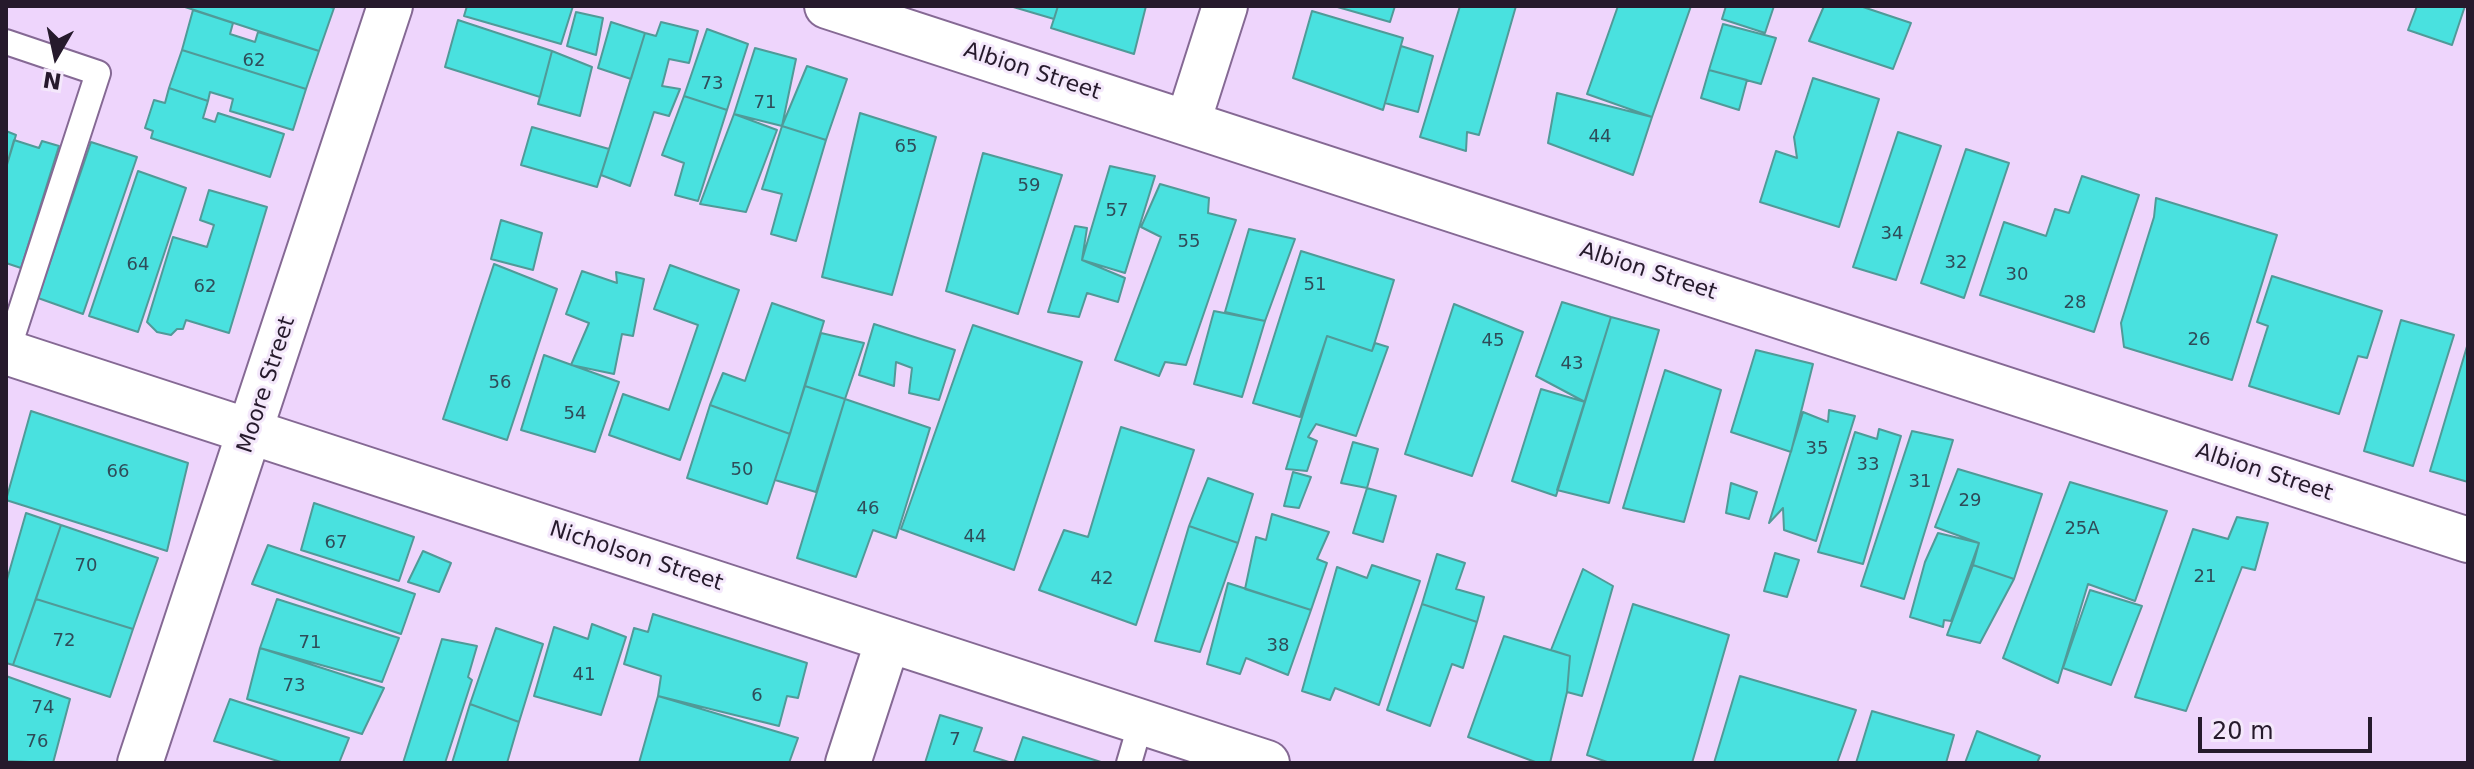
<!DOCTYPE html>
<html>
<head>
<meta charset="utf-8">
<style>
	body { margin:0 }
	#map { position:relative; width:2474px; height:769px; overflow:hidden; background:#eed5fc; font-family:"DejaVu Sans",sans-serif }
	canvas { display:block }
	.frame { position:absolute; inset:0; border:8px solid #261a2c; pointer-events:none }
	.north { position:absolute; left:16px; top:16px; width:80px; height:80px; -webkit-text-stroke:6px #f4e8fb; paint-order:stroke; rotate:189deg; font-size:22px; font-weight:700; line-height:32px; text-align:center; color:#261a2c }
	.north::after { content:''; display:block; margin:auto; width:28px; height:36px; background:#261a2c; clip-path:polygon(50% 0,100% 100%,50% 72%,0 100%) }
	.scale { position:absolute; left:2198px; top:717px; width:174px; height:36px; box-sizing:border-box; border:4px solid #261a2c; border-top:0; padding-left:10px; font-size:24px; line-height:28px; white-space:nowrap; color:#261a2c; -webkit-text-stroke:6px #f4e8fb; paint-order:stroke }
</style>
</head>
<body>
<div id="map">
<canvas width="2474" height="769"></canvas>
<div class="frame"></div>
<div class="north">N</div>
<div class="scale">20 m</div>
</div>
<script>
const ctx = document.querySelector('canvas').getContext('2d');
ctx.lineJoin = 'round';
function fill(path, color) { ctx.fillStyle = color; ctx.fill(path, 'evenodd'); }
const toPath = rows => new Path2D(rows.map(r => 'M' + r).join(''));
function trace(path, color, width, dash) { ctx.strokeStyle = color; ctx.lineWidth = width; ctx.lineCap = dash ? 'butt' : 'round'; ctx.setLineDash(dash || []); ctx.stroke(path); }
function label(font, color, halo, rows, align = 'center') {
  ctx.font = font + ' "DejaVu Sans",sans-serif'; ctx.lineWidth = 6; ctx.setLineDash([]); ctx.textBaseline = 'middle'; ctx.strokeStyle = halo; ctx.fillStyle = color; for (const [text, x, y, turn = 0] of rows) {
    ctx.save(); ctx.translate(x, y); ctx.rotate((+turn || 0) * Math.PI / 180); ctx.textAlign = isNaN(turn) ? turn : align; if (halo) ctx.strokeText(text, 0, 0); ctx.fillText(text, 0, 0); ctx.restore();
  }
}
const building = toPath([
	[182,6,326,6,334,8,319,51,182,6],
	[467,6,573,6,561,44,464,16,467,6],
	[1010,6,1058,6,1054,19,1010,6],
	[1058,6,1146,6,1134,54,1051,28,1058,6],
	[1334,6,1395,6,1390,22,1334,6],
	[1460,6,1516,6,1479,135,1467,132,1466,151,1420,137,1460,6],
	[1618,6,1691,6,1652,117,1587,94,1618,6],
	[1726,6,1774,6,1765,33,1722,19,1726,6],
	[1824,6,1860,6,1911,23,1893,69,1809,41,1824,6],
	[2417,6,2465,6,2452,45,2408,30,2417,6],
	[193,10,233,23,230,34,255,42,258,32,319,51,306,89,182,50,193,10],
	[1312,11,1403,38,1383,110,1293,78,1312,11],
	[576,12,603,18,596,55,567,46,576,12],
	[458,20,552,51,540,97,445,67,458,20],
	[611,22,645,33,631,79,598,68,611,22],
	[661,22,698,31,689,63,669,59,662,86,680,89,669,116,654,112,630,186,601,175,645,33,656,36,661,22],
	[1723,24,1776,38,1761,84,1709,70,1723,24],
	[707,29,748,44,727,110,684,96,707,29],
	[1401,46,1433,56,1418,112,1385,103,1401,46],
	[755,48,796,59,782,126,734,114,755,48],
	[182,50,306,89,293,130,230,111,233,99,210,92,208,101,169,88,182,50],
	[552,51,592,67,580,116,538,104,552,51],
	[807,66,847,79,826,140,782,126,807,66],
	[1709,70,1747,80,1739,110,1701,98,1709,70],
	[1813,78,1879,99,1839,227,1760,202,1776,151,1797,158,1794,137,1813,78],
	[169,88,208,101,203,118,215,122,218,113,284,134,270,177,151,138,153,131,145,128,154,100,165,103,169,88],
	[1557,93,1652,117,1633,175,1548,143,1557,93],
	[684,96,727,110,698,201,675,195,684,163,662,155,684,96],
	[860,113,936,137,892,295,822,277,860,113],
	[734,114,777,130,746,212,700,204,734,114],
	[782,126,826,140,796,241,771,234,782,194,762,189,782,126],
	[532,127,609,149,597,187,521,165,532,127],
	[6,131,16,135,6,168,6,131],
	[1898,132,1941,146,1896,280,1853,267,1898,132],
	[14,140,39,148,42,141,59,146,21,268,6,263,6,168,14,140],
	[91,142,137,157,83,314,38,298,91,142],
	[1966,149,2009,163,1964,298,1921,283,1966,149],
	[983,153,1062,175,1018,314,946,291,983,153],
	[1110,166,1155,176,1125,273,1082,260,1110,166],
	[138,171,186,188,138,332,89,316,138,171],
	[2082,176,2139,195,2094,332,1980,295,2004,222,2046,236,2055,209,2069,213,2082,176],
	[1160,184,1209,198,1208,213,1236,220,1186,365,1165,362,1159,376,1115,360,1161,237,1141,227,1160,184],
	[209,190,267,207,229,333,186,320,183,329,177,329,171,335,157,332,147,322,173,237,207,247,214,225,200,220,209,190],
	[2156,198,2277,235,2232,380,2124,347,2121,323,2154,217,2156,198],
	[501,220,542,233,533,270,491,259,501,220],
	[1075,226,1087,228,1082,260,1125,278,1118,302,1087,293,1079,317,1048,312,1075,226],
	[1249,229,1295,239,1265,321,1225,312,1249,229],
	[1301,251,1394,280,1372,351,1327,336,1300,417,1253,403,1301,251],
	[494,264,557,289,507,440,443,419,494,264],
	[670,265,739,290,680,460,609,435,623,394,669,410,698,325,654,309,670,265],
	[582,271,617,283,616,272,644,279,633,336,622,334,614,374,571,365,589,323,566,314,582,271],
	[2272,276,2382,311,2367,358,2358,356,2339,414,2249,386,2268,326,2257,322,2272,276],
	[1562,302,1611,317,1585,402,1536,376,1562,302],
	[772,303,824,321,790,434,710,405,723,373,745,381,772,303],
	[1454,304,1523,332,1472,476,1405,454,1454,304],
	[1214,311,1265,321,1242,397,1194,384,1214,311],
	[1611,317,1659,330,1609,503,1557,490,1611,317],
	[2401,320,2454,335,2413,466,2364,451,2401,320],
	[874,324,955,350,939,400,909,393,912,368,896,362,894,386,859,375,874,324],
	[973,325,1082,362,1014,570,901,529,973,325],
	[821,333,864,343,845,399,805,386,821,333],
	[1327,336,1372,351,1375,343,1388,347,1356,436,1316,424,1308,437,1317,441,1307,471,1286,469,1327,336],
	[2468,343,2468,482,2430,471,2468,343],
	[1756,350,1813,364,1791,452,1731,432,1756,350],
	[544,355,619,382,595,452,521,430,544,355],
	[1665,370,1721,390,1684,522,1623,508,1665,370],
	[805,386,845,399,816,492,775,480,805,386],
	[1541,389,1585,402,1556,496,1512,481,1541,389],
	[845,399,930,428,896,538,873,530,856,577,797,558,845,399],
	[710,405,790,434,767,504,687,478,710,405],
	[1829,410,1855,416,1816,541,1784,530,1783,508,1769,523,1803,412,1828,422,1829,410],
	[31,411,188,463,167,551,6,500,31,411],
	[1121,427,1194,450,1136,625,1039,590,1064,530,1088,537,1121,427],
	[1879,429,1901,436,1863,564,1818,552,1855,432,1877,439,1879,429],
	[1912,431,1953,440,1904,599,1861,586,1912,431],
	[1353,442,1378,449,1367,488,1341,483,1353,442],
	[1958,469,2042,494,2014,579,1973,565,1979,543,1935,527,1958,469],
	[1293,472,1311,477,1299,508,1284,506,1293,472],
	[1208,478,1253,494,1238,543,1189,526,1208,478],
	[2070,482,2167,511,2135,601,2088,584,2058,683,2003,658,2070,482],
	[1731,483,1757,492,1749,519,1726,513,1731,483],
	[1367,488,1396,496,1383,542,1353,533,1367,488],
	[314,503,414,537,399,581,301,550,314,503],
	[26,513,61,525,13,665,6,663,6,583,26,513],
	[1272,514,1329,532,1317,559,1327,563,1311,610,1245,589,1256,537,1266,540,1272,514],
	[2237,517,2268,523,2255,570,2242,567,2186,711,2135,697,2193,529,2228,539,2237,517],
	[61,525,158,558,133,629,36,599,61,525],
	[1189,526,1238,543,1200,652,1155,641,1189,526],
	[1938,533,1979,543,1951,621,1944,620,1943,627,1910,617,1925,562,1938,533],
	[268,545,415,594,401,634,252,584,268,545],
	[423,551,451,563,439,592,408,582,423,551],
	[1775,553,1799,560,1787,597,1764,591,1775,553],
	[1437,554,1465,563,1456,589,1484,597,1477,622,1422,604,1437,554],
	[1372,565,1420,581,1379,705,1335,688,1330,700,1302,691,1337,567,1367,578,1372,565],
	[1973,565,2014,579,1980,643,1947,635,1973,565],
	[1583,569,1613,586,1582,696,1567,692,1570,656,1551,650,1583,569],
	[1228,583,1311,610,1288,675,1246,658,1240,674,1207,664,1228,583],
	[2090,590,2142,606,2111,685,2063,668,2090,590],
	[36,599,133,629,110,697,13,665,36,599],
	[277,599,399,638,382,682,260,648,277,599],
	[1422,604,1477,622,1463,668,1452,664,1430,726,1387,710,1422,604],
	[1633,604,1729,635,1692,763,1610,763,1587,755,1633,604],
	[653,614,807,663,798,698,787,696,779,726,658,696,661,676,624,664,634,628,648,632,653,614],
	[592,624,626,637,601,715,534,696,554,627,588,639,592,624],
	[496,628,543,644,519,722,470,704,496,628],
	[1504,636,1570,656,1567,692,1550,763,1538,763,1468,737,1504,636],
	[442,639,477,646,468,677,472,680,445,763,403,763,442,639],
	[260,648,384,688,362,734,247,699,260,648],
	[6,676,70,699,53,763,6,761,6,676],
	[1740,676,1856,710,1837,763,1714,763,1740,676],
	[658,696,798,738,789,763,639,763,658,696],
	[230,699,349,738,339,763,284,763,214,741,230,699],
	[470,704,519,722,507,763,452,763,470,704],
	[1872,711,1954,735,1946,763,1856,763,1872,711],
	[940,715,982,728,974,751,1012,763,925,763,940,715],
	[1977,731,2040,756,2037,763,1965,763,1977,731],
	[1023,737,1104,763,1014,763,1023,737]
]);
fill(building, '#49e1df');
trace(building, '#509a98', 2);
const service = toPath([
	[6,42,98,73,7,353],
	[1129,763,1141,722]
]);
const minor = toPath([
	[827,6,2468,540],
	[1188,122,1225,6],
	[6,352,1267,763],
	[140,763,390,6],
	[848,763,888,640]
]);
trace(service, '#856994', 28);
trace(minor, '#856994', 48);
trace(service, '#fff', 24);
trace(minor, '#fff', 44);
label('18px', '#2f4c59', null, [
	["62",254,61],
	["73",712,84],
	["71",765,103],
	["44",1600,137],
	["65",906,147],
	["59",1029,186],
	["57",1117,211],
	["34",1892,234],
	["55",1189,242],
	["32",1956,263],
	["64",138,265],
	["30",2017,275],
	["51",1315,285],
	["62",205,287],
	["28",2075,303],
	["26",2199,340],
	["45",1493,341],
	["43",1572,364],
	["56",500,383],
	["54",575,414],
	["35",1817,449],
	["33",1868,465],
	["50",742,470],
	["66",118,472],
	["31",1920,482],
	["29",1970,501],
	["46",868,509],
	["25A",2082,529],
	["44",975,537],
	["67",336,543],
	["70",86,566],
	["21",2205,577],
	["42",1102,579],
	["72",64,641],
	["71",310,643],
	["38",1278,646],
	["41",584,675],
	["73",294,686],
	["6",757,696],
	["74",43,708],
	["7",955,740],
	["76",37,742]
]);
label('22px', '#261a2c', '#f4e8fb', [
	["Albion Street",1032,72,18],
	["Albion Street",1648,272,18],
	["Moore Street",267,385,-72],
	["Albion Street",2264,473,18],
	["Nicholson Street",636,557,18]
]);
</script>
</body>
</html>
